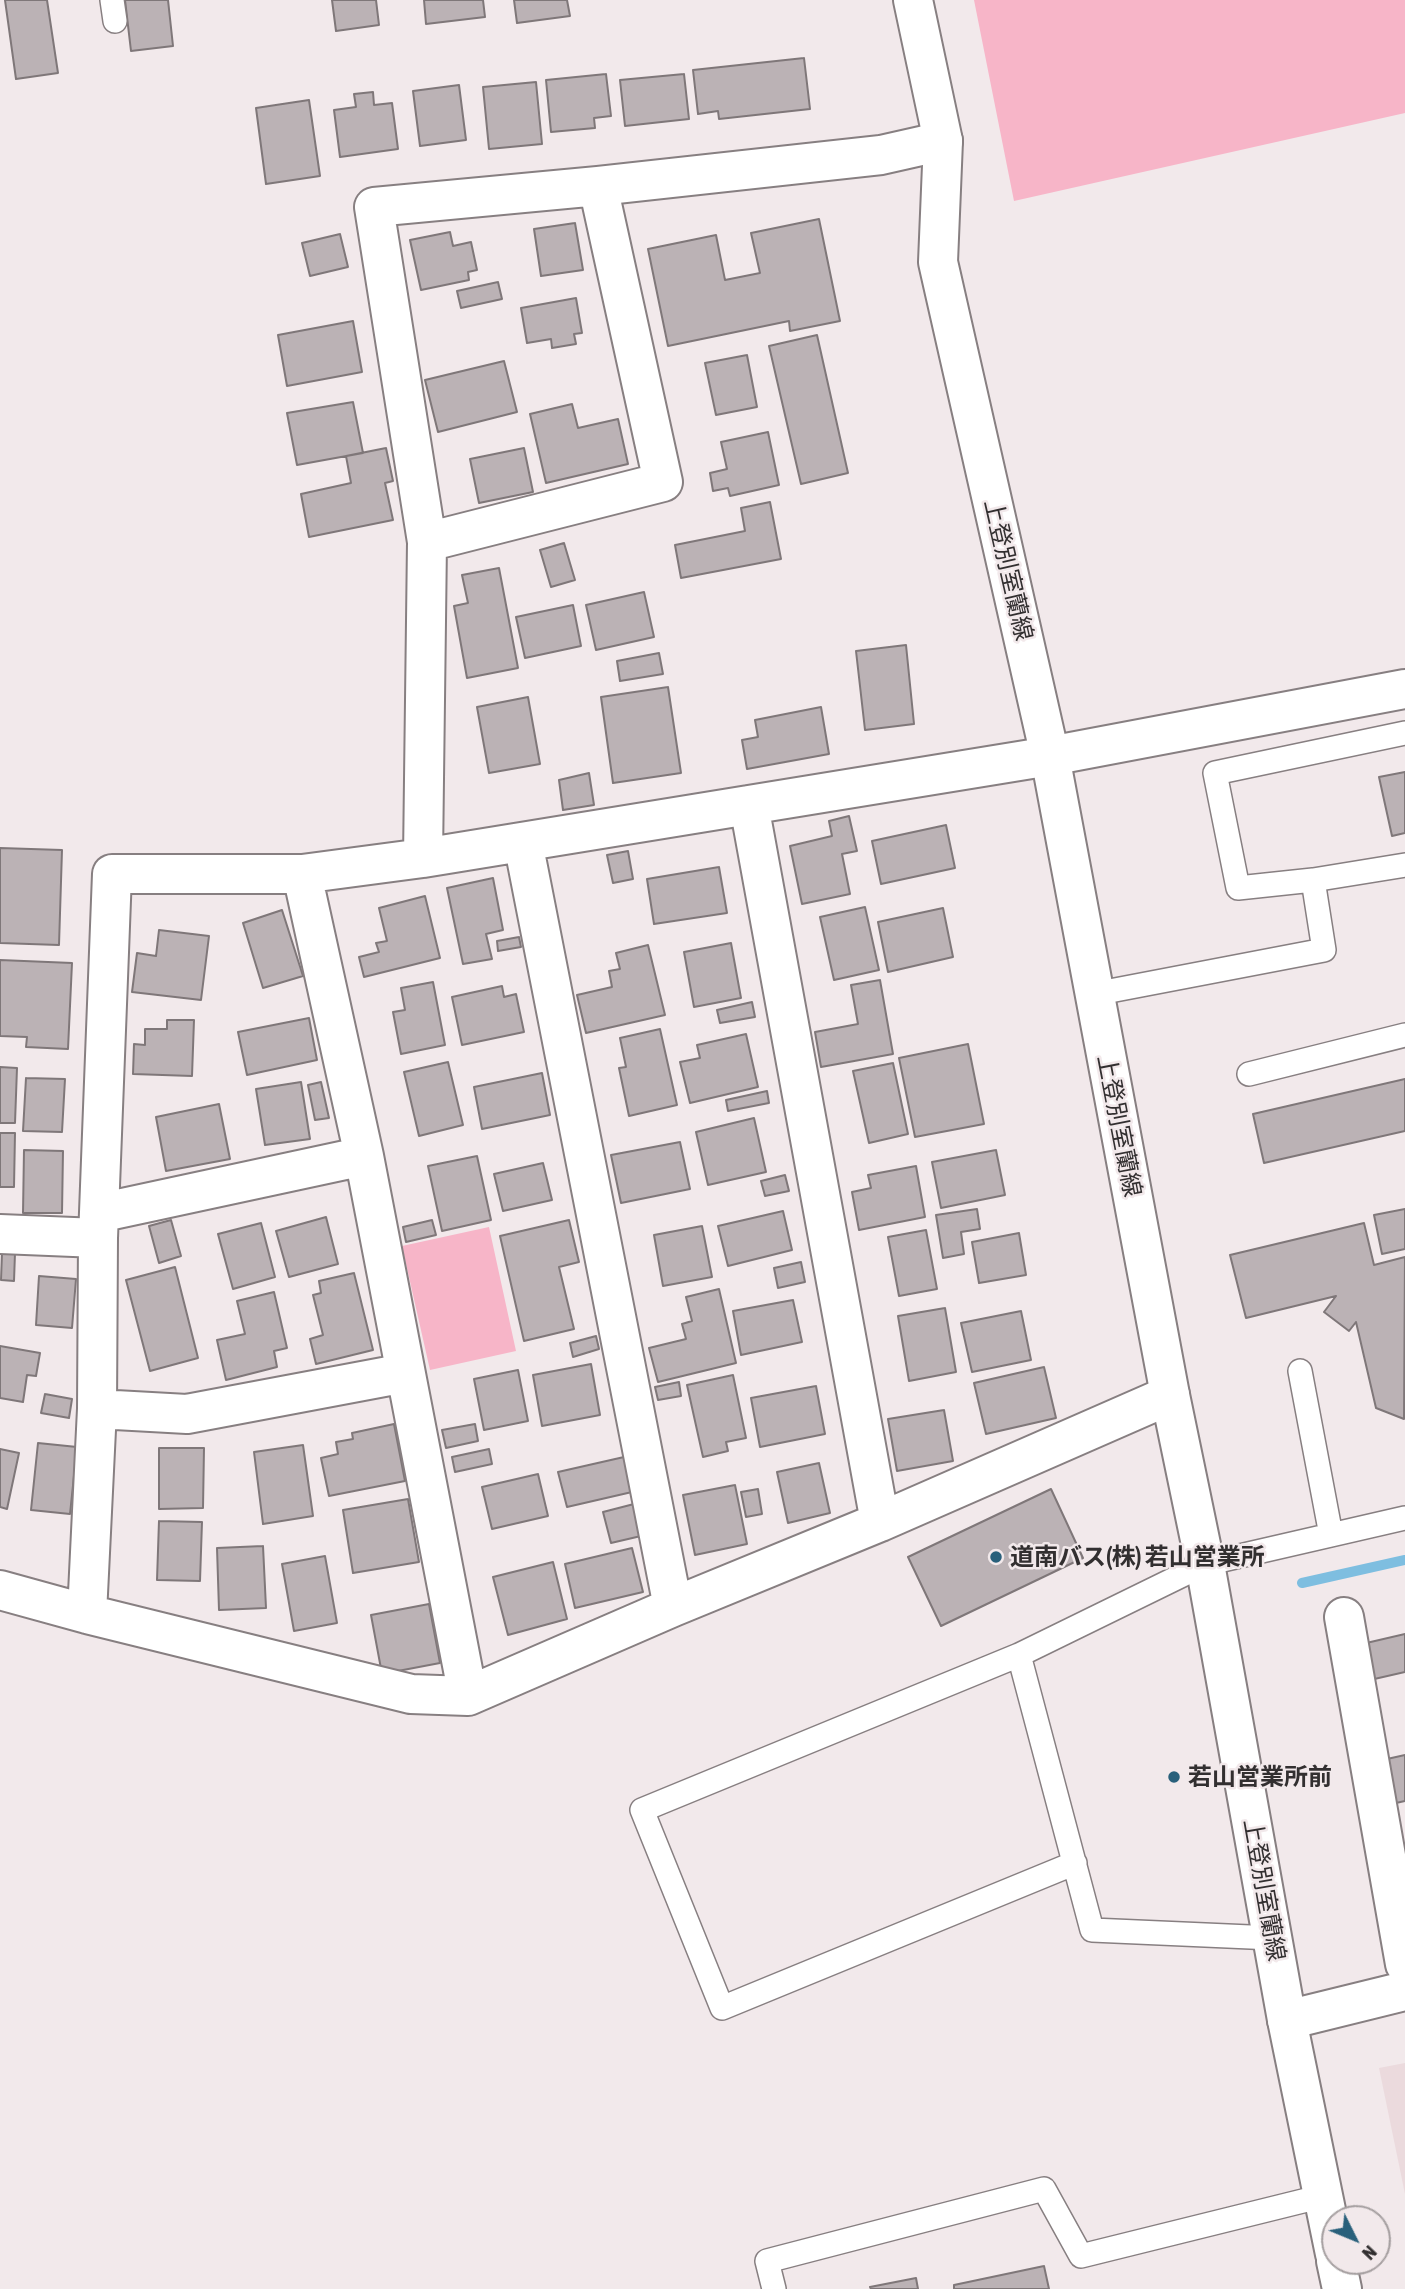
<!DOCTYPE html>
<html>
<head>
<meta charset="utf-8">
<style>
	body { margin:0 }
	#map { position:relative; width:1405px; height:2289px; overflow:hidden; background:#f2e9eb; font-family:"Asap Condensed",sans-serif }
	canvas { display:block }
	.north { position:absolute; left:1321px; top:2205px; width:70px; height:70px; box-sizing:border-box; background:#f2e9eb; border:2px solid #a59fa0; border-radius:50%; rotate:133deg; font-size:19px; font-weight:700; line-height:28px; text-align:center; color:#322f30 }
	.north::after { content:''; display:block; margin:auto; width:24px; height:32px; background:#29607b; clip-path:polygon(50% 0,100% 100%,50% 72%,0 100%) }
</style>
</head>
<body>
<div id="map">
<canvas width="1405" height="2289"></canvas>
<div class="north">N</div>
</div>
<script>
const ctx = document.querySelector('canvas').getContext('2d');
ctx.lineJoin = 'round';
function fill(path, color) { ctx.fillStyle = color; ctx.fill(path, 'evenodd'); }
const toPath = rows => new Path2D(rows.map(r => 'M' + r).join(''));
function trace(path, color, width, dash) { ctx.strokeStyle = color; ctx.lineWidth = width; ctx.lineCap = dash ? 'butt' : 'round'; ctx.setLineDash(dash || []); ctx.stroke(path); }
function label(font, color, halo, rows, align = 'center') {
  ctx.font = font + ' "Asap Condensed","Noto Sans JP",sans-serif'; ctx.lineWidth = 5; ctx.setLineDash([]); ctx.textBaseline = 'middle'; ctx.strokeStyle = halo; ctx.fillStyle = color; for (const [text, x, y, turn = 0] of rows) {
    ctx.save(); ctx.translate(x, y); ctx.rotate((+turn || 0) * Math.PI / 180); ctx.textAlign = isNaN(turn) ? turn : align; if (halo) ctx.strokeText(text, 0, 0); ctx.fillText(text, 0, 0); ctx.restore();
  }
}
fill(toPath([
	[1405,2063,1405,2194,1379,2068]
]), '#ebdadd');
fill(toPath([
	[974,0,1405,0,1405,113,1014,201],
	[489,1227,516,1351,430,1370,402,1246]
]), '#f7b5c8');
trace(toPath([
	[1302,1583,1405,1560]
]), '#7ebee0', 10);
const building = toPath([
	[5,0,47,0,58,73,16,79,5,0],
	[125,0,168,0,173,46,131,51,125,0],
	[332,0,376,0,379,25,336,31,332,0],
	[424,0,483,0,485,17,426,24,424,0],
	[514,0,567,0,570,16,517,23,514,0],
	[804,58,810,109,719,119,718,111,698,114,693,70,804,58],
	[606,74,611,116,594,118,595,128,551,132,546,80,606,74],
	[684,74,689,119,625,126,620,80,684,74],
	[536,82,542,144,489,149,483,87,536,82],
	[459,85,466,140,420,146,413,91,459,85],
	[373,92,374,105,392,103,398,149,340,157,334,110,356,107,354,94,373,92],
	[309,100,320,176,266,184,256,108,309,100],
	[819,219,840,321,790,331,789,321,668,346,648,249,716,235,725,280,760,273,751,233,819,219],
	[575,223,583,270,541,276,534,229,575,223],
	[450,232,453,246,471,242,477,270,468,272,469,280,421,290,410,240,450,232],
	[340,234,348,267,310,276,302,243,340,234],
	[498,282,502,299,461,308,457,291,498,282],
	[576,298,582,333,574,334,576,344,552,348,551,339,527,343,521,308,576,298],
	[353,321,362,372,287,386,278,335,353,321],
	[817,335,848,473,801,484,769,346,817,335],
	[747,355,757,407,716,415,705,363,747,355],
	[504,361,517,412,438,432,425,380,504,361],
	[353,402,363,453,297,465,287,413,353,402],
	[572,404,578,428,618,419,628,464,546,483,530,414,572,404],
	[768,432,779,485,730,496,728,488,713,491,710,473,727,469,721,442,768,432],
	[386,448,393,481,385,483,393,520,309,537,301,494,351,483,346,456,386,448],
	[524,448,533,492,479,503,470,459,524,448],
	[770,502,781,559,681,578,675,545,745,531,741,508,770,502],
	[564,543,575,580,551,587,540,550,564,543],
	[499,568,518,668,467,678,454,606,468,603,462,575,499,568],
	[644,592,654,637,596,650,586,605,644,592],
	[573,605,581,646,525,658,516,617,573,605],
	[906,645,914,724,865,730,856,651,906,645],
	[659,653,663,674,620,681,617,661,659,653],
	[668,687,681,773,613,783,601,697,668,687],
	[528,697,540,764,489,773,477,707,528,697],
	[821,707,829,754,747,769,742,740,758,737,755,720,821,707],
	[1405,772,1405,833,1392,836,1379,777,1405,772],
	[589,773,594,805,563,810,559,780,589,773],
	[849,816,857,851,842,854,850,894,802,904,790,846,832,836,829,821,849,816],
	[946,825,955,868,881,884,872,841,946,825],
	[0,848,62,850,59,945,0,943,0,848],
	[628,851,633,879,613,883,607,855,628,851],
	[719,867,727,913,654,924,647,879,719,867],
	[493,878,503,930,486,934,492,959,463,964,447,888,493,878],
	[425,896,440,958,364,977,359,957,379,952,376,943,387,941,379,908,425,896],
	[865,907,879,970,834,980,820,917,865,907],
	[943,908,953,957,888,972,878,922,943,908],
	[282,910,303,976,263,988,243,923,282,910],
	[159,930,209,936,201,1000,132,992,137,953,156,956,159,930],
	[519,937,521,947,498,951,497,941,519,937],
	[731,943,741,998,694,1007,684,952,731,943],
	[648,945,665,1015,586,1033,577,995,612,987,609,971,620,969,616,953,648,945],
	[0,960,72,963,68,1049,26,1047,27,1037,0,1036,0,960],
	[880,980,893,1054,821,1067,815,1032,858,1024,851,985,880,980],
	[433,982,445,1045,401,1054,393,1012,405,1010,401,988,433,982],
	[502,986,504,997,516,994,524,1032,462,1045,452,997,502,986],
	[752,1002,755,1017,720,1023,717,1010,752,1002],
	[309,1018,317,1060,247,1075,238,1032,309,1018],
	[167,1020,194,1020,192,1076,133,1074,134,1044,145,1045,145,1029,167,1029,167,1020],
	[660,1029,677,1105,629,1116,619,1068,626,1067,620,1038,660,1029],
	[746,1034,758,1087,690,1103,680,1062,700,1058,697,1045,746,1034],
	[968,1044,984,1124,915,1137,899,1058,968,1044],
	[448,1062,463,1125,419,1136,404,1072,448,1062],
	[893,1063,908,1134,869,1143,853,1071,893,1063],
	[0,1067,17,1068,15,1123,0,1123,0,1067],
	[542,1073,550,1115,482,1129,474,1087,542,1073],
	[26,1078,65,1079,62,1132,23,1131,26,1078],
	[1405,1079,1405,1131,1264,1163,1253,1114,1405,1079],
	[301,1082,310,1139,265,1145,256,1089,301,1082],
	[321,1082,329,1118,315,1120,308,1085,321,1082],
	[767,1091,769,1103,728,1111,726,1100,767,1091],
	[219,1104,230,1159,166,1171,156,1117,219,1104],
	[754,1118,766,1172,708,1185,696,1132,754,1118],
	[0,1133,15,1133,14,1187,0,1187,0,1133],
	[680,1142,690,1189,621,1203,611,1155,680,1142],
	[24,1150,63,1151,62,1213,23,1213,24,1150],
	[996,1150,1005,1195,941,1208,932,1162,996,1150],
	[477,1156,491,1220,442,1231,428,1166,477,1156],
	[543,1163,552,1200,503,1211,494,1174,543,1163],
	[916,1166,925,1217,859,1230,852,1192,871,1188,868,1175,916,1166],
	[785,1175,789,1191,765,1196,761,1181,785,1175],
	[977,1209,980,1229,961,1232,964,1254,943,1258,936,1215,977,1209],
	[1405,1209,1405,1249,1382,1254,1374,1215,1405,1209],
	[783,1211,792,1250,728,1266,718,1226,783,1211],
	[326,1217,338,1264,289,1277,276,1231,326,1217],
	[171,1220,181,1256,159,1263,149,1226,171,1220],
	[432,1220,436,1235,406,1242,403,1227,432,1220],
	[569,1220,579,1262,559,1267,574,1329,524,1341,500,1236,569,1220],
	[261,1223,275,1277,233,1289,218,1234,261,1223],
	[1364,1223,1374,1265,1405,1257,1404,1419,1376,1408,1356,1322,1349,1331,1324,1312,1336,1296,1246,1318,1230,1255,1364,1223],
	[702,1226,712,1277,663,1286,654,1235,702,1226],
	[926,1230,937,1289,899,1296,888,1237,926,1230],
	[1019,1233,1026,1275,979,1283,972,1242,1019,1233],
	[2,1253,15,1253,14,1281,1,1280,2,1253],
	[801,1262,805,1282,778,1288,774,1268,801,1262],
	[175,1267,198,1358,150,1371,126,1280,175,1267],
	[354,1273,373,1350,316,1364,310,1339,323,1335,313,1295,321,1293,319,1281,354,1273],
	[39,1276,76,1279,72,1328,36,1325,39,1276],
	[719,1289,736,1363,658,1382,649,1348,686,1339,682,1324,692,1321,686,1297,719,1289],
	[274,1292,287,1348,274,1351,277,1367,226,1380,217,1340,245,1334,237,1301,274,1292],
	[793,1300,802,1342,741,1355,733,1311,793,1300],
	[945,1308,956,1372,909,1381,898,1316,945,1308],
	[1021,1311,1031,1360,972,1372,961,1323,1021,1311],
	[596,1336,599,1349,573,1357,570,1343,596,1336],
	[0,1346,40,1353,36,1376,27,1375,23,1402,0,1398,0,1346],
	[591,1364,600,1415,542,1426,533,1375,591,1364],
	[1044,1367,1056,1418,986,1434,974,1383,1044,1367],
	[518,1370,528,1421,484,1430,474,1379,518,1370],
	[733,1375,746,1438,726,1442,728,1451,703,1457,687,1385,733,1375],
	[679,1382,681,1396,658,1400,655,1387,679,1382],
	[816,1386,825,1434,760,1447,751,1398,816,1386],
	[45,1394,72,1399,69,1418,41,1413,45,1394],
	[944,1410,953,1461,897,1471,888,1419,944,1410],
	[394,1424,405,1481,329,1496,321,1458,338,1454,336,1442,353,1439,352,1433,394,1424],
	[475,1424,478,1441,446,1448,442,1430,475,1424],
	[38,1443,77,1447,70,1514,31,1510,38,1443],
	[303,1445,313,1516,263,1524,254,1452,303,1445],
	[159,1448,204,1448,203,1508,159,1509,159,1448],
	[0,1449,19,1453,7,1509,0,1507,0,1449],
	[489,1449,492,1464,455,1472,452,1457,489,1449],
	[624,1457,632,1492,567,1507,558,1472,624,1457],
	[819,1463,830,1513,788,1523,777,1472,819,1463],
	[538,1474,548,1516,492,1529,482,1487,538,1474],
	[735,1485,747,1544,695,1555,683,1495,735,1485],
	[758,1489,762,1514,746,1517,741,1492,758,1489],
	[1051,1489,1083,1558,941,1626,908,1557,1051,1489],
	[408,1499,419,1562,353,1573,343,1510,408,1499],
	[634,1504,641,1536,611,1543,603,1512,634,1504],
	[159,1521,202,1522,200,1581,157,1580,159,1521],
	[263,1546,266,1608,219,1610,217,1548,263,1546],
	[632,1548,643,1592,575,1608,565,1564,632,1548],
	[325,1556,337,1623,294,1631,282,1564,325,1556],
	[553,1562,567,1619,508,1635,493,1577,553,1562],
	[429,1604,440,1663,382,1674,371,1615,429,1604],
	[1405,1634,1405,1672,1370,1680,1362,1644,1405,1634],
	[1405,1755,1405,1801,1396,1803,1387,1759,1405,1755],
	[1044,2266,1049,2289,954,2289,954,2285,1044,2266],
	[916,2278,918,2289,871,2289,870,2287,916,2278]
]);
fill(building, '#bbb2b5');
trace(building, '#7f7779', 2);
const lane = toPath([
	[112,0,115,21],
	[1313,880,1238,888,1215,773,1405,733],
	[1094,994,1324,950,1313,880,1405,865],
	[1249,1074,1405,1035],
	[1300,1371,1331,1535],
	[1019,1655,642,1810,722,2008,1075,1863],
	[1273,1938,1092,1930,1019,1655,1205,1564,1405,1518],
	[774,2289,767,2261,1044,2189,1081,2256,1323,2196]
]);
const street = toPath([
	[427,542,663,482,598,186],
	[749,805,880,1522],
	[523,842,673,1607],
	[423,858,427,542,374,207,598,186,881,155,943,141],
	[302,874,364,1156,468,1696],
	[99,1213,364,1156],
	[0,1234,98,1238],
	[97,1409,187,1414,405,1373],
	[0,1590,87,1614,411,1694,468,1696,673,1607,880,1522,1170,1395],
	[87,1614,97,1409,98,1238,112,874,302,874,423,858,1050,756,1405,689],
	[1344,1617,1405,1964],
	[1287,2020,1405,1991]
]);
const secondary = toPath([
	[913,0,943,141,938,262,1050,756,1170,1395,1205,1564,1287,2020,1335,2254],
	[1336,2261,1342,2289]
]);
trace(lane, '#877f81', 26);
trace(street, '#877f81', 42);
trace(secondary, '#877f81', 42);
trace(lane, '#fff', 23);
trace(street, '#fff', 38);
trace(secondary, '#fff', 38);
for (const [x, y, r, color] of [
	[996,1557,7,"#29607b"],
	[1174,1777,7,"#29607b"]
]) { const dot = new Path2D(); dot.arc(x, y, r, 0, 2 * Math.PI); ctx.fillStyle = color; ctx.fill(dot); trace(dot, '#f2e9eb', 2.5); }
label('24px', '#322f30', '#f2e9eb', [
	["上登別室蘭線",1008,570,77],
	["上登別室蘭線",1119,1126,79],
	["上登別室蘭線",1264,1890,80]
]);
label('bold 24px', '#322f30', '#f2e9eb', [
	["道南バス(株) 若山営業所",1010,1557],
	["若山営業所前",1188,1777]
], 'left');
</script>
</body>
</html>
